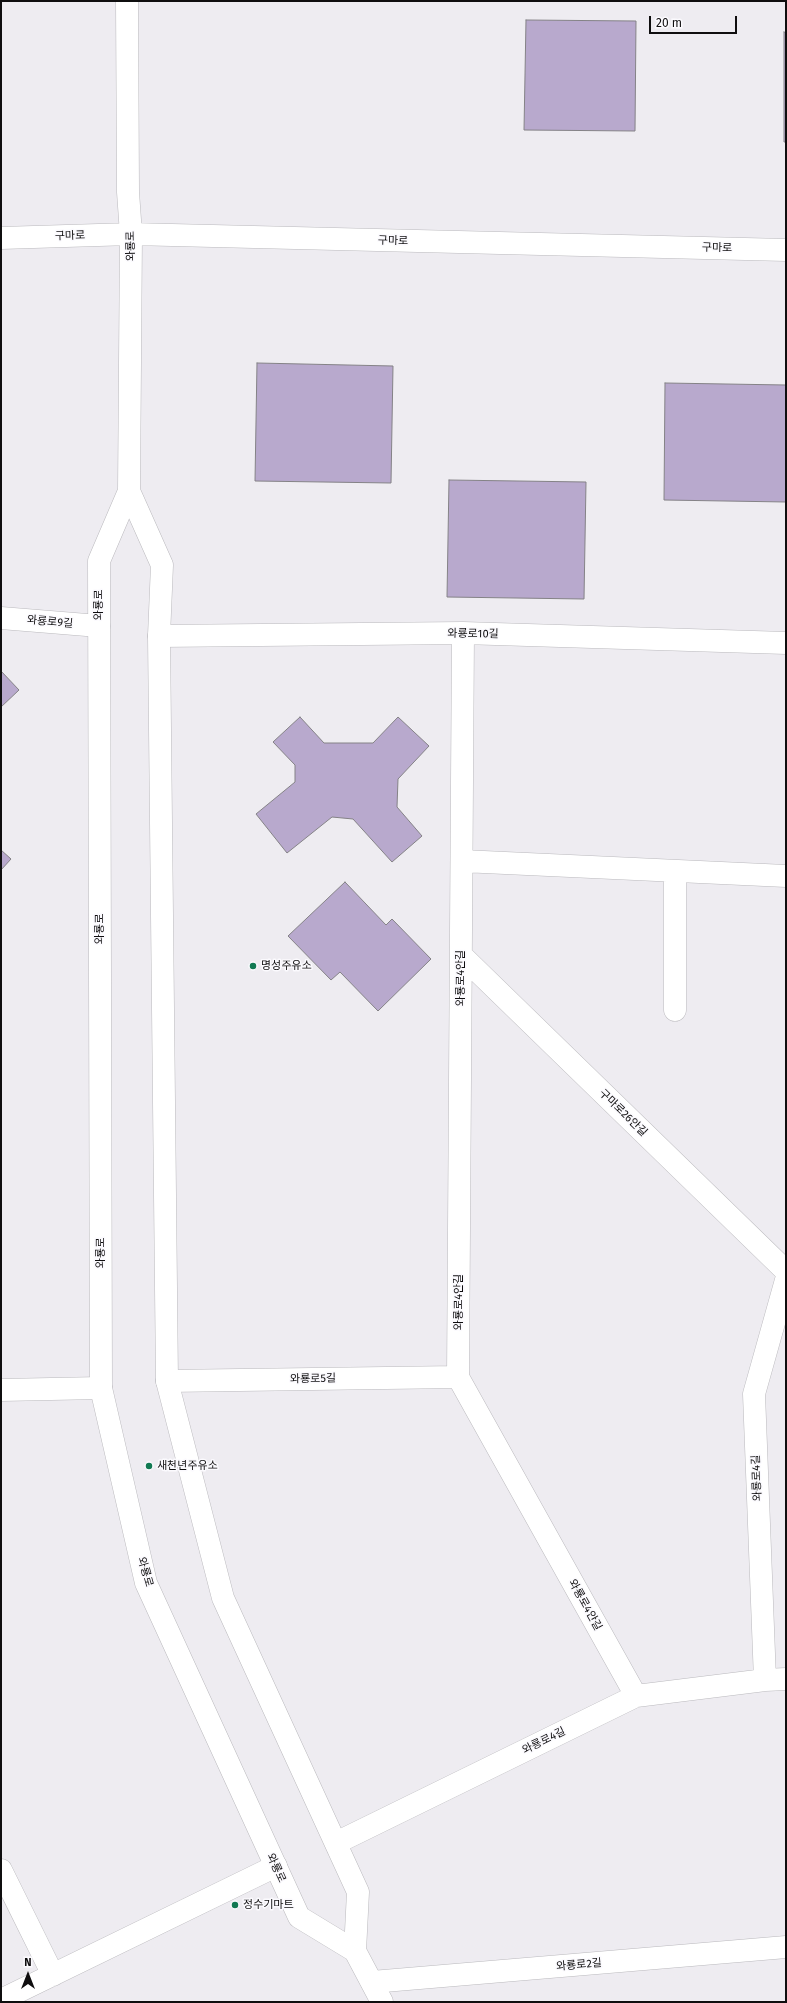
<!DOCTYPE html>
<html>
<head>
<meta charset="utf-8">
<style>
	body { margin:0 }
	#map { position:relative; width:787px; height:2003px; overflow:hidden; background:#eeecf1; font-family:"Fira Sans",sans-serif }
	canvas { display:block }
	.frame { position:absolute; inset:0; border:2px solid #0f0e0f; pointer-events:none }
	.north { position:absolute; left:8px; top:1955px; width:40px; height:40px; -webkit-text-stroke:3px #fbfafe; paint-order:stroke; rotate:0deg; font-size:11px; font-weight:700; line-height:16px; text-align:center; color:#0f0e0f }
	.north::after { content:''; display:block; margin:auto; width:14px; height:18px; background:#0f0e0f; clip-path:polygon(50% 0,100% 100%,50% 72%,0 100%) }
	.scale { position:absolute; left:649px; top:16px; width:88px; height:18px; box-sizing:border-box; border:2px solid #0f0e0f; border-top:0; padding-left:5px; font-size:12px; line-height:14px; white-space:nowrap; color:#0f0e0f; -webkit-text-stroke:3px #fbfafe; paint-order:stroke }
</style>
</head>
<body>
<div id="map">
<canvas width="787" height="2003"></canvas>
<div class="frame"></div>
<div class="north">N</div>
<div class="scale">20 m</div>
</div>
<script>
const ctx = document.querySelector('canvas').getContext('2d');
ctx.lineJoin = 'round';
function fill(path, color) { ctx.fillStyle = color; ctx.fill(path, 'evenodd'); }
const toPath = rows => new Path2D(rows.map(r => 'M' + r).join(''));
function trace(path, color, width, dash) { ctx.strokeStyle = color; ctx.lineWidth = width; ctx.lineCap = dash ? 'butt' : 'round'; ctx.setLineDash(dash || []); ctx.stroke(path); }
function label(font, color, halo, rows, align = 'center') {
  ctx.font = font + ' "Fira Sans","Noto Sans KR",sans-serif'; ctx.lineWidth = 3; ctx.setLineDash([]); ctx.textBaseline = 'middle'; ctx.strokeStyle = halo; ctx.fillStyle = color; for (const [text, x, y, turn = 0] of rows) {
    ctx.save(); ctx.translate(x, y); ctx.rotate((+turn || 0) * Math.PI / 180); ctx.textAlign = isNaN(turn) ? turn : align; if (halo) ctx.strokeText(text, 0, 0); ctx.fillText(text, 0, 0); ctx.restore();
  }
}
const building = toPath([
	[526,20,636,21,635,131,524,130,526,20],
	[784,32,786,33,786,142,784,142,784,32],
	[257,363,393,366,391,483,255,481,257,363],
	[665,383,786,385,786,502,664,500,665,383],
	[449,480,586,482,584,599,447,597,449,480],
	[1,671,19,690,1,707,1,671],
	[300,717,324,743,373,743,398,717,429,746,398,779,397,807,422,836,392,862,353,819,332,817,287,853,256,814,295,782,295,765,273,742,300,717],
	[1,850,11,859,1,870,1,850],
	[345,882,386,925,392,919,431,959,378,1011,340,972,331,980,288,936,345,882]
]);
fill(building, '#b8a9cd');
trace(building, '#848286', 1);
const street = toPath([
	[1,618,99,626],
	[463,633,458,1377,636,1696],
	[159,636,463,633,786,643],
	[462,861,786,876],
	[675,872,675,1010],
	[461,955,786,1271],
	[167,1381,458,1377],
	[1,1390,101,1388],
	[765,1680,754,1394,786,1280],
	[336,1843,636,1696,765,1680,786,1679],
	[1,1870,53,1975],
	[372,1982,786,1947],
	[1,2000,276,1866]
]);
const secondary = toPath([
	[127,1,128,192,131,234,129,491,99,561,101,1388,146,1583,299,1917,355,1951],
	[1,238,131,234,786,250],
	[129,491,162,565,159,636,167,1381,223,1598,358,1892,355,1951,382,2002]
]);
trace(street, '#bab9bd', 23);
trace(secondary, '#bab9bd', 23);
trace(street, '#fff', 22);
trace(secondary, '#fff', 22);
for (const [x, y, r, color] of [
	[253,966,4,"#117952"],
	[149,1466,4,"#117952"],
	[235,1905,4,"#117952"]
]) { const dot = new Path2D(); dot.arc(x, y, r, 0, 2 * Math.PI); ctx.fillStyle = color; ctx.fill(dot); trace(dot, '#fbfafe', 1.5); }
label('11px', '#0f0e0f', '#fbfafe', [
	["구마로",70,236,-2],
	["구마로",393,241,1],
	["와룡로",131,246,-91],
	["구마로",717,248,1],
	["와룡로",99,605,-90],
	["와룡로9길",50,622,5],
	["와룡로10길",473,634,1],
	["와룡로",100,929,-90],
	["와룡로4안길",461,978,-90],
	["구마로26안길",623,1113,44],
	["와룡로",101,1253,-90],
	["와룡로4안길",459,1302,-90],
	["와룡로5길",313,1379,-1],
	["와룡로4길",757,1478,-92],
	["와룡로",145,1572,74],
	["와룡로4안길",585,1605,61],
	["와룡로4길",544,1741,-26],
	["와룡로",276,1868,65],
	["와룡로2길",579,1965,-5]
]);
label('11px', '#0f0e0f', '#fbfafe', [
	["명성주유소",261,966],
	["새천년주유소",157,1466],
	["정수기마트",243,1905]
], 'left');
</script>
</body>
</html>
